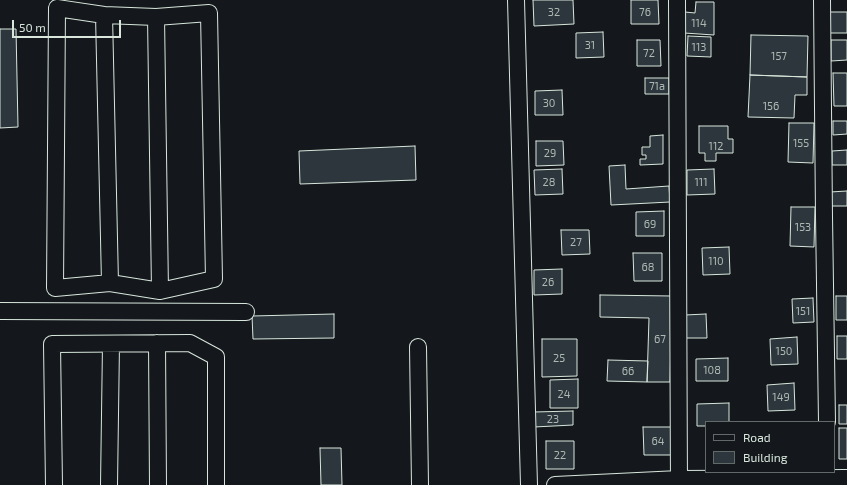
<!DOCTYPE html>
<html>
<head>
<meta charset="utf-8">
<style>
	body { margin:0 }
	#map { position:relative; width:847px; height:485px; overflow:hidden; background:#14181c; font-family:"Exo 2",sans-serif }
	canvas { display:block }
	.legend { position:absolute; left:705px; top:421px; width:130px; height:52px; box-sizing:border-box; background:#14181c; border:1px solid #626a69; margin:0; padding:5px 7px; list-style:none; font-size:12px; color:#d8e6dc }
	.legend li { display:flex; align-items:center; gap:8px; height:20px }
	.legend b { width:20px; border:1px solid #626a69 }
	.scale { position:absolute; left:12px; top:20px; width:109px; height:18px; box-sizing:border-box; border:2px solid #d8e6dc; border-top:0; padding-left:5px; font-size:12px; line-height:14px; white-space:nowrap; color:#d8e6dc; -webkit-text-stroke:3px #14181c; paint-order:stroke }
</style>
</head>
<body>
<div id="map">
<canvas width="847" height="485"></canvas>
<ul class="legend">
<li><b style="height:5px;background:#14181c"></b>Road</li>
<li><b style="height:11px;background:#2c363c"></b>Building</li>
</ul>
<div class="scale">50 m</div>
</div>
<script>
const ctx = document.querySelector('canvas').getContext('2d');
ctx.lineJoin = 'round';
function fill(path, color) { ctx.fillStyle = color; ctx.fill(path, 'evenodd'); }
const toPath = rows => new Path2D(rows.map(r => 'M' + r).join(''));
function trace(path, color, width, dash) { ctx.strokeStyle = color; ctx.lineWidth = width; ctx.lineCap = dash ? 'butt' : 'round'; ctx.setLineDash(dash || []); ctx.stroke(path); }
function label(font, color, halo, rows, align = 'center') {
  ctx.font = font + ' "Exo 2",sans-serif'; ctx.lineWidth = 3; ctx.setLineDash([]); ctx.textBaseline = 'middle'; ctx.strokeStyle = halo; ctx.fillStyle = color; for (const [text, x, y, turn = 0] of rows) {
    ctx.save(); ctx.translate(x, y); ctx.rotate((+turn || 0) * Math.PI / 180); ctx.textAlign = isNaN(turn) ? turn : align; if (halo) ctx.strokeText(text, 0, 0); ctx.fillText(text, 0, 0); ctx.restore();
  }
}
const building = toPath([
	[533,0,573,0,574,24,534,26,533,0],
	[631,0,658,0,659,24,631,24,631,0],
	[696,2,714,2,714,35,684,33,685,12,695,13,696,2],
	[828,12,847,12,847,33,828,33,828,12],
	[0,29,16,29,18,127,0,128,0,29],
	[603,32,604,57,576,58,576,33,603,32],
	[751,35,808,36,807,77,750,75,751,35],
	[688,36,711,37,711,57,687,56,688,36],
	[637,40,660,40,661,66,637,66,637,40],
	[831,40,847,40,847,60,831,61,831,40],
	[833,73,847,73,847,106,834,106,833,73],
	[750,75,807,77,807,95,795,95,794,118,748,117,750,75],
	[645,78,669,78,669,94,645,94,645,78],
	[562,90,563,115,535,115,535,91,562,90],
	[833,121,847,121,847,134,833,135,833,121],
	[789,123,814,123,813,163,788,162,789,123],
	[699,126,728,126,728,139,733,139,733,153,716,153,716,161,705,161,705,153,699,153,699,126],
	[663,135,663,164,640,165,640,159,646,159,646,155,642,155,642,147,650,147,650,136,663,135],
	[536,141,563,141,564,165,536,166,536,141],
	[415,146,416,180,300,184,299,151,415,146],
	[847,150,847,165,832,165,832,151,847,150],
	[625,165,626,189,669,186,670,202,611,205,609,166,625,165],
	[562,169,563,194,535,195,534,170,562,169],
	[714,169,715,194,687,195,687,170,714,169],
	[847,191,847,206,830,206,830,192,847,191],
	[791,207,815,207,814,247,790,246,791,207],
	[664,211,664,236,636,236,636,212,664,211],
	[561,230,589,230,590,254,562,255,561,230],
	[729,247,730,274,703,275,702,248,729,247],
	[633,253,662,253,662,281,634,281,633,253],
	[562,269,562,294,534,295,534,270,562,269],
	[600,295,672,296,670,382,647,382,649,318,600,317,600,295],
	[836,296,847,296,847,320,836,320,836,296],
	[813,298,814,322,793,323,792,299,813,298],
	[334,314,334,338,253,339,252,316,334,314],
	[706,314,707,338,686,338,685,315,706,314],
	[837,336,847,336,847,359,837,359,837,336],
	[797,337,798,364,771,365,770,339,797,337],
	[542,339,577,339,577,376,542,377,542,339],
	[728,358,728,381,696,381,696,359,728,358],
	[608,360,648,361,647,382,607,381,608,360],
	[578,379,578,408,550,408,550,380,578,379],
	[794,383,795,410,768,411,767,385,794,383],
	[729,403,729,422,706,422,706,426,697,426,697,404,729,403],
	[839,405,847,405,847,424,839,424,839,405],
	[573,411,573,425,534,427,534,412,573,411],
	[643,427,672,427,672,455,644,455,643,427],
	[839,428,847,428,847,459,839,459,839,428],
	[546,441,574,441,574,469,546,469,546,441],
	[320,448,341,448,342,485,321,485,320,448]
]);
fill(building, '#2c363c');
trace(building, '#d8e6dc', 1);
const minor = toPath([
	[516,0,529,485],
	[677,0,679,485],
	[822,0,824,216,827,422],
	[104,15,57,8,55,288,110,283],
	[156,17,160,291,214,279,209,13,156,17,104,15,110,283,160,291],
	[0,311,246,312],
	[157,343,158,485],
	[418,347,420,485],
	[54,485,52,344,190,343,216,357,216,485],
	[109,485,111,344],
	[555,485,679,479,847,478]
]);
trace(minor, '#d8e6dc', 18);
trace(minor, '#14181c', 16);
label('11px', '#adbab4', null, [
	["32",554,12],
	["76",645,12],
	["114",699,23],
	["31",590,45],
	["113",699,47],
	["72",649,53],
	["157",779,56],
	["71а",657,86],
	["30",549,103],
	["156",771,106],
	["155",801,143],
	["112",716,146],
	["29",550,153],
	["28",549,182],
	["111",701,182],
	["69",650,224],
	["153",803,227],
	["27",576,242],
	["110",716,261],
	["68",648,267],
	["26",548,282],
	["151",803,311],
	["67",660,339],
	["150",784,351],
	["25",559,358],
	["108",712,370],
	["66",628,371],
	["24",564,394],
	["149",781,397],
	["23",553,419],
	["64",658,441],
	["22",560,455]
]);
</script>
</body>
</html>
